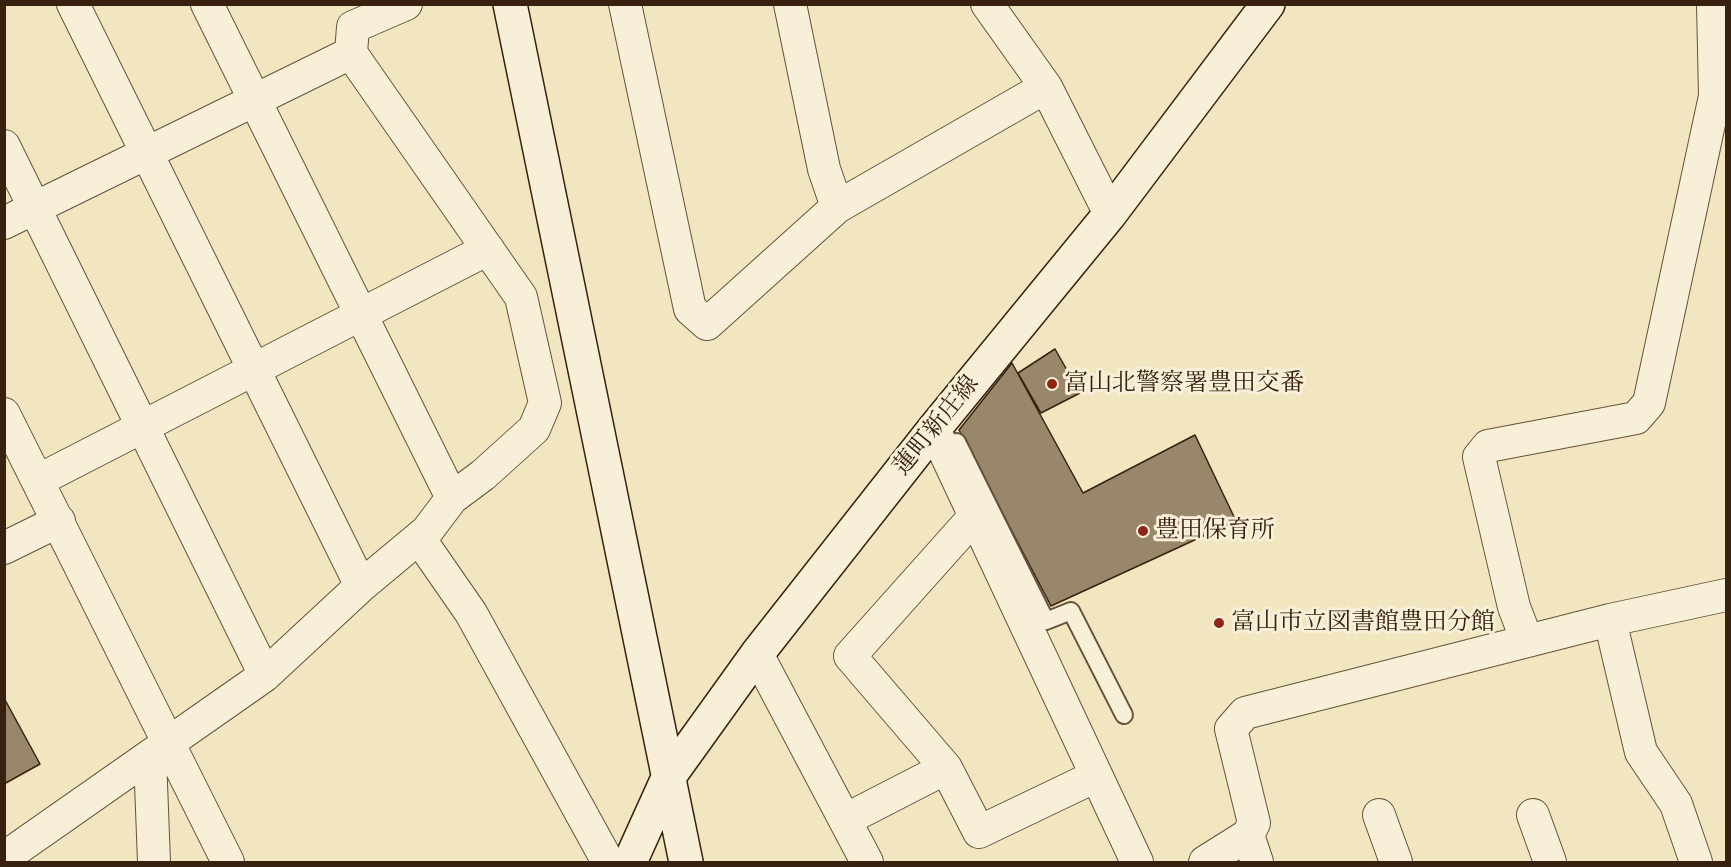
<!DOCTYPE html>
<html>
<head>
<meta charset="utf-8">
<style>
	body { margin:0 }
	#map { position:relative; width:1731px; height:867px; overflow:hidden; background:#f2e6c1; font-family:"Libre Bodoni",serif }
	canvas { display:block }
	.frame { position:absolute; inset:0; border:6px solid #38210e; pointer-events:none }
</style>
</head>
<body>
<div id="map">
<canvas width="1731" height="867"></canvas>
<div class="frame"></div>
</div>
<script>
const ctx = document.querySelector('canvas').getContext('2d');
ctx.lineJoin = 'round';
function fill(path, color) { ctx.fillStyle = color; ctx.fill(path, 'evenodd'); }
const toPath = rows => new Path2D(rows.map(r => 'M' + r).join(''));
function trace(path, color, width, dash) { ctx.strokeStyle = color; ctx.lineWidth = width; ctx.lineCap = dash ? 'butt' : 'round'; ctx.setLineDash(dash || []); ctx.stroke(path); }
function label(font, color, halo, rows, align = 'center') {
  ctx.font = font + ' "Libre Bodoni","Noto Serif JP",serif'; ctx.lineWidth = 6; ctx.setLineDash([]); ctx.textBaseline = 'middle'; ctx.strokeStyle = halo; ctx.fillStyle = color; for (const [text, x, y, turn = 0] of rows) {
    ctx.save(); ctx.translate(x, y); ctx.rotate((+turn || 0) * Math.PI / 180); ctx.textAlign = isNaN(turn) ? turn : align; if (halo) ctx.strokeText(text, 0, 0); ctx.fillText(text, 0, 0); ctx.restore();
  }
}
const building = toPath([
	[1055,349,1080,393,1041,413,1018,373,1055,349],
	[1012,363,1083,493,1195,435,1236,521,1051,606,959,430,1012,363],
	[4,698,40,764,4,784,4,698]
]);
fill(building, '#99876b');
trace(building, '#38210e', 1.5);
const lane = toPath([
	[957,442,1046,621,1071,611,1124,715]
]);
const street = toPath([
	[73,4,361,586],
	[207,4,452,498],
	[625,4,690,309,707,324,837,207,824,169,790,4],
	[987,4,1046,87,1110,214],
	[4,146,265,675],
	[837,207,1046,87],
	[4,223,351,53],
	[4,414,228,862],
	[934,429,1137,862],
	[39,480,488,249],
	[975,516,850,656,946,768,979,832,1096,776],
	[419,538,471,613,608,862],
	[4,548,59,521],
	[1610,620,1641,752,1676,804,1696,862],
	[1527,641,1514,607,1479,457,1488,446,1636,418,1649,403,1715,96,1713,4],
	[757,654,867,862],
	[150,757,154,862],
	[1379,815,1396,862],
	[1533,815,1550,862],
	[845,820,946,768],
	[1248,835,1257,862],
	[4,858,264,676,361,586,427,531,452,498,483,475,534,429,545,403,521,297,351,53,353,27,406,4],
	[1205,862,1248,835,1254,823,1231,729,1245,713,1610,620,1726,595]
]);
const secondary = toPath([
	[510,4,686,862],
	[630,862,668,778,757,654,934,429,1110,214,1268,4]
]);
trace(lane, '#66523b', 20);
trace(street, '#66523b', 34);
trace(secondary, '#38210e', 36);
trace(lane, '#f7efd7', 16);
trace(street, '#f7efd7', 32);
trace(secondary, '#f7efd7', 33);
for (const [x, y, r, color] of [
	[1052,384,6,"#8f2418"],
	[1143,531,6,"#8f2418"],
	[1219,623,6,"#8f2418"]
]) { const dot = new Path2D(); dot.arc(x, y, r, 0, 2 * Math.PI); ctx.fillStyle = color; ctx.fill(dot); trace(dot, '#f7efd7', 2); }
label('24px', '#38210e', '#f7efd7', [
	["富山北警察署豊田交番",1064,384],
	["豊田保育所",1155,531],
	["富山市立図書館豊田分館",1231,623]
], 'left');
label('24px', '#38210e', '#f7efd7', [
	["蓮町新庄線",937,426,-51]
]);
</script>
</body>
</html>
